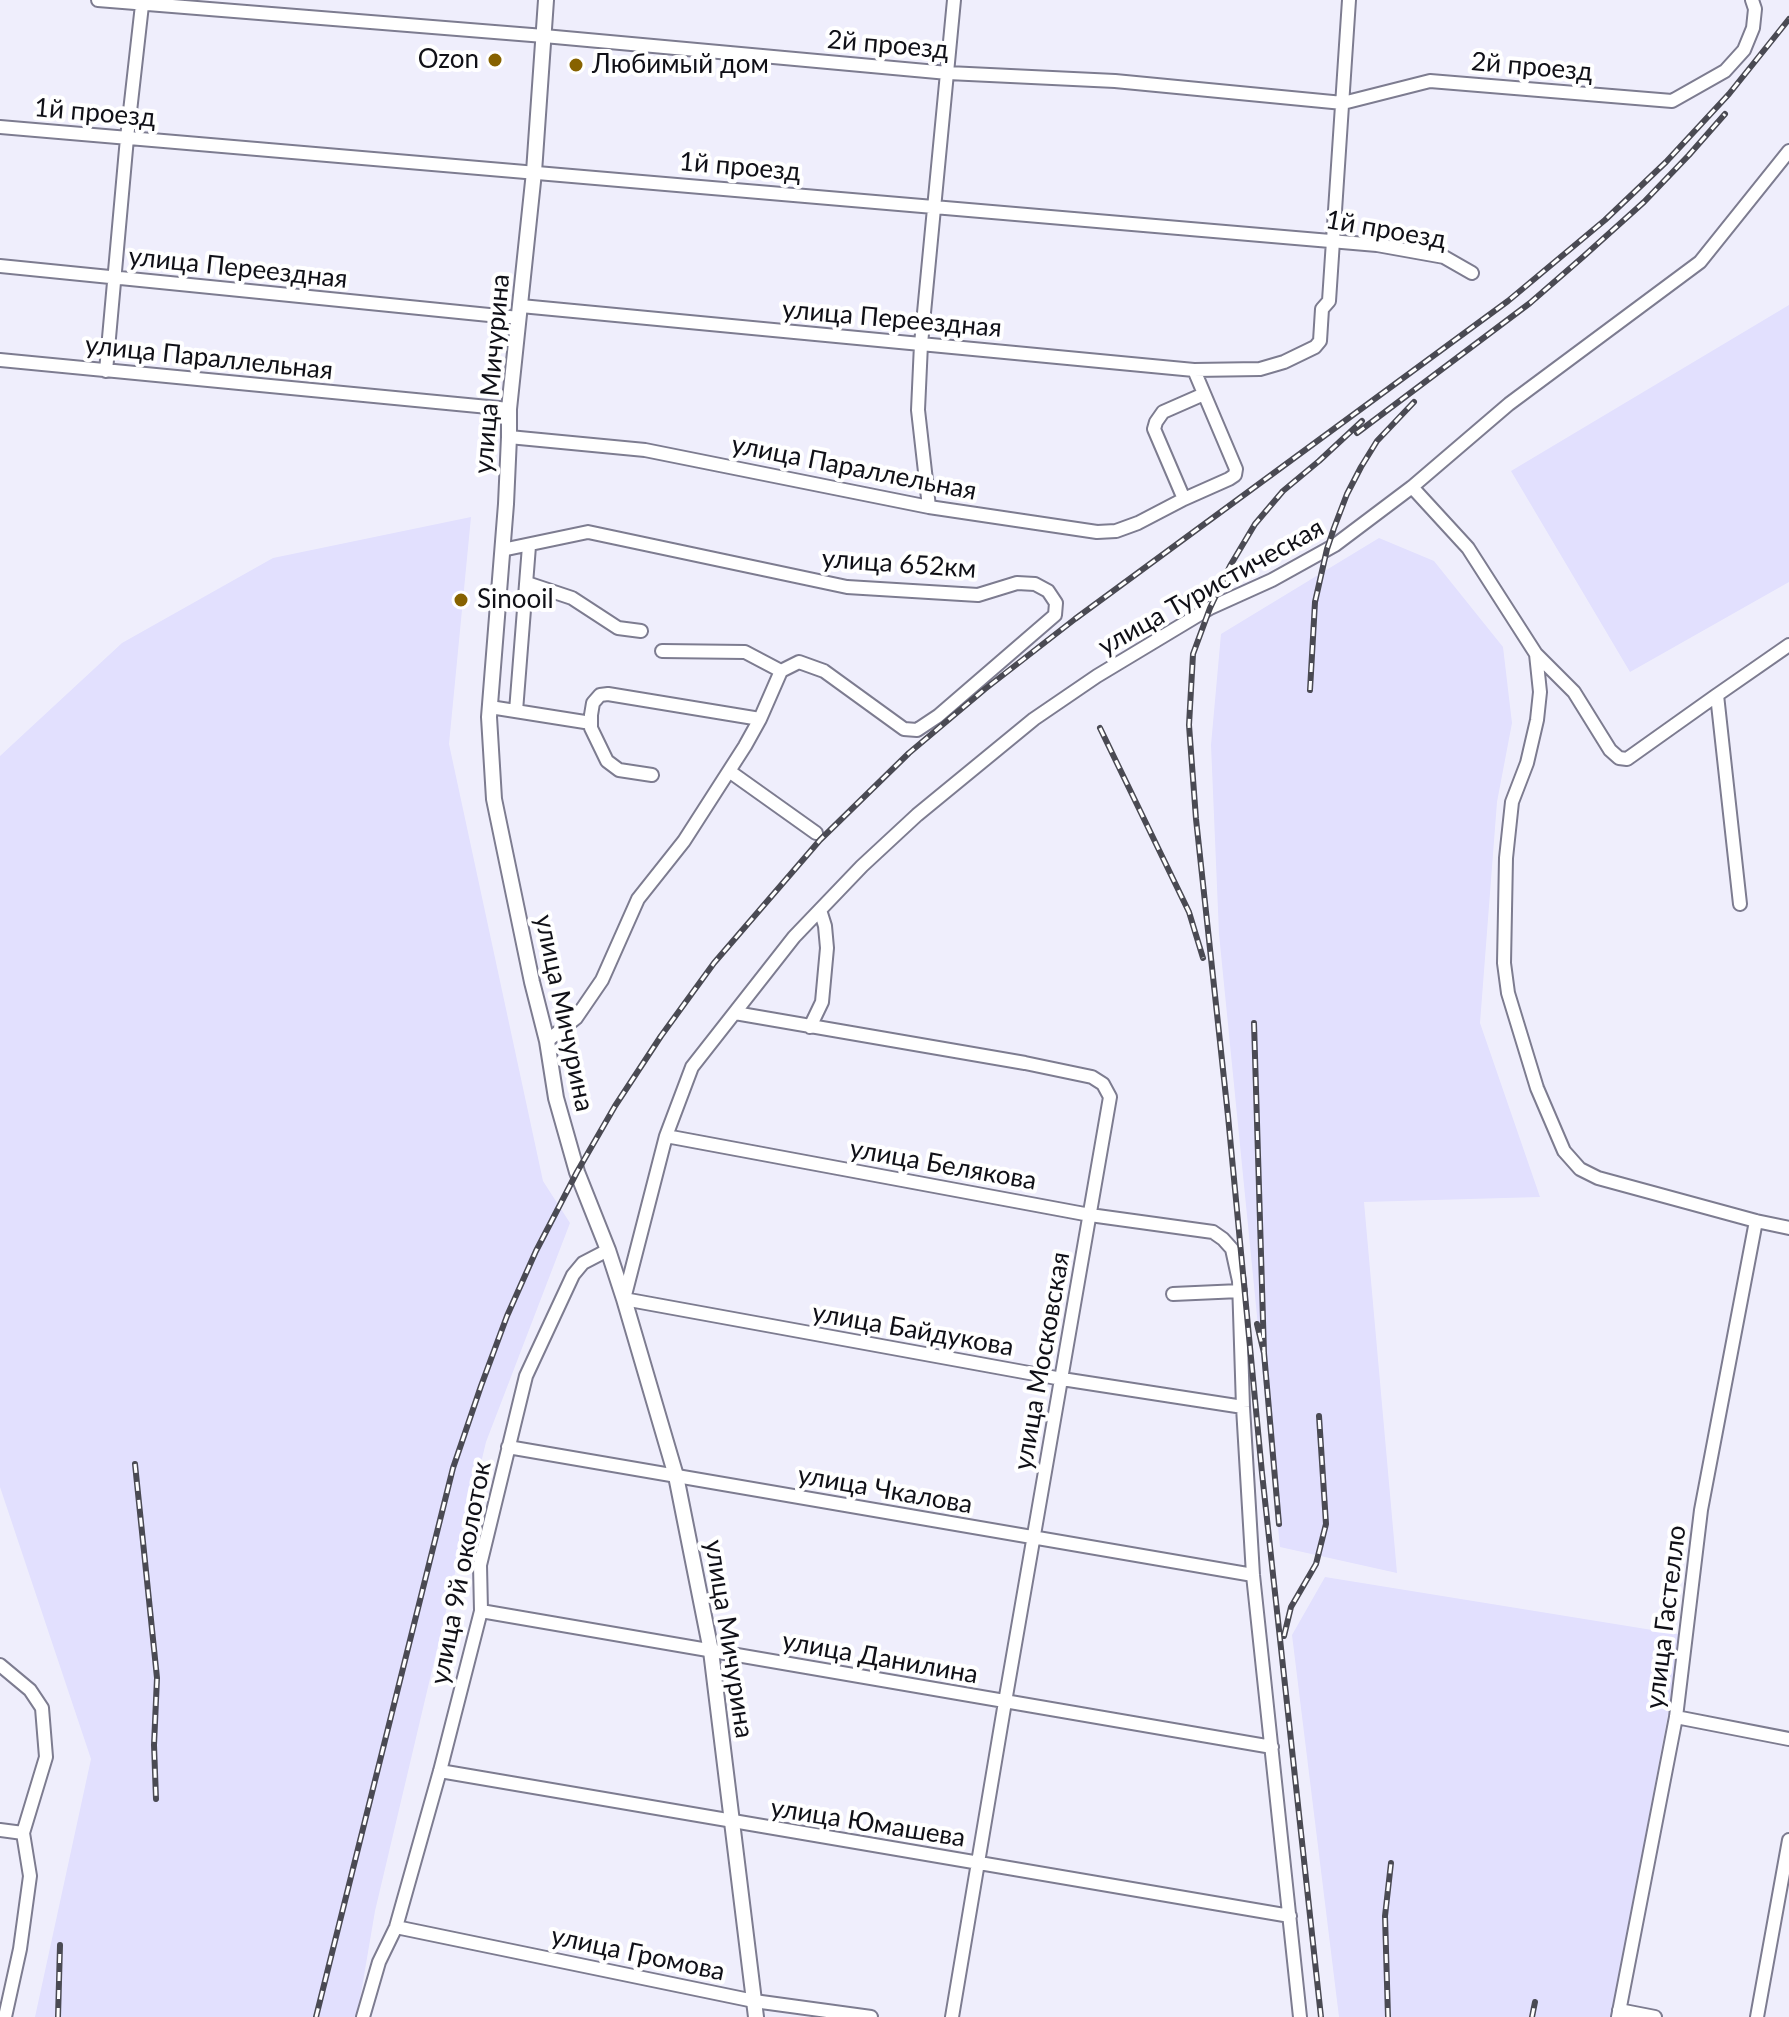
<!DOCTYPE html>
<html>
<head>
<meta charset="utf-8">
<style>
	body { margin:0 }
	canvas { display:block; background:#efeefc }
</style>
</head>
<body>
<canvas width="1789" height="2017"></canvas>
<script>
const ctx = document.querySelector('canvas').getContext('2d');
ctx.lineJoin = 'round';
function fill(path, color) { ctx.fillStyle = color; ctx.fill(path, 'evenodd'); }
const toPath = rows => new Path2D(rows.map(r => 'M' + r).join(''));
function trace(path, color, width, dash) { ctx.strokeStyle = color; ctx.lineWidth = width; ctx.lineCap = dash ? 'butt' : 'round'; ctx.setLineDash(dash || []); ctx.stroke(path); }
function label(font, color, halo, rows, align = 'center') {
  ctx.font = font + ' Lato,sans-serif'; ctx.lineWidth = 8; ctx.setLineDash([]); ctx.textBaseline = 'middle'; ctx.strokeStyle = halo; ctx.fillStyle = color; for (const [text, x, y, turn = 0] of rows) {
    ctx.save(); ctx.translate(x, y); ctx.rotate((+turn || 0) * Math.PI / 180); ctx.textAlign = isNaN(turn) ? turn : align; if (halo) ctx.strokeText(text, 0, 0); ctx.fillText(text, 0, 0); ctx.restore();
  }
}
fill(toPath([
	[1789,305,1789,582,1630,672,1511,471],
	[471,517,449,744,543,1181,570,1223,486,1442,375,1911,357,2017,35,2017,91,1759,0,1487,0,756,122,643,273,558],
	[1379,538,1434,561,1503,647,1512,723,1497,802,1480,1023,1540,1197,1364,1202,1397,1573,1280,1547,1219,934,1211,745,1221,634],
	[1325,1577,1683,1635,1611,2017,1339,2017,1292,1635]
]), '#e2e0fe');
const minor = toPath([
	[98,0,544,36,948,73,1115,81,1343,103,1430,81,1672,101,1725,71,1744,50,1753,28,1755,9,1752,0],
	[0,127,1377,245,1444,257,1472,273],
	[0,266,519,318],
	[521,306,1194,370,1260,369,1284,362,1315,347,1320,341,1322,309,1329,301,1349,0],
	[0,360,509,409],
	[1194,370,1236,469,1235,475,1229,479,1184,499,1154,429,1156,422,1163,412,1204,394],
	[106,371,127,138,142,5],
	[509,437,645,450,929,507,1097,532,1116,531,1138,523,1184,499],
	[1412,487,1468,548,1536,654,1540,692,1537,720,1527,763,1512,802,1506,858,1504,963,1508,993,1537,1088,1564,1151,1580,1169,1598,1178,1756,1221,1789,1228],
	[929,507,918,410,921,344,954,0],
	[502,550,588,532,847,587,978,595,1017,583,1035,584,1048,591,1056,603,1055,615,938,716,917,730,904,729,824,671,799,662,781,671],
	[527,583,572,598,618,628,641,631],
	[1536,654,1574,692,1610,750,1619,758,1627,759,1717,695],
	[490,707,591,723],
	[516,711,529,546],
	[729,771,816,833],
	[652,775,619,770,607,761,591,728,591,715,593,703,600,695,608,694,760,719],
	[1740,904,1717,695,1789,645],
	[735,1013,1025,1063,1092,1077,1103,1084,1110,1097,1005,1702,952,2017],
	[810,1027,822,1002,827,948,825,926,820,910],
	[547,1041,576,1018,602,980,638,899,684,841,745,746,760,719,781,671,745,652,662,651],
	[666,1136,1090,1215,1213,1232,1223,1239,1232,1249,1239,1281,1243,1407,1253,1575,1300,2017],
	[1173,1294,1240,1291],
	[1243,1407,1062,1379,624,1299,666,1136,692,1067,794,937,862,866,917,815,1034,719,1097,676,1210,608,1272,580,1335,545,1412,487,1509,404,1700,262,1789,151],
	[508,1447,1253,1575],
	[481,1611,1272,1747],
	[0,1665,30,1690,42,1708,46,1757,23,1833,30,1876,20,1949,5,2017],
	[1676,1717,1789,1739],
	[440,1771,1290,1916],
	[0,1830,23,1833],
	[396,1927,754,2001,871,2017],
	[1619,2010,1655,2017],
	[363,2017,379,1962,396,1927,440,1771,481,1611,480,1565,526,1376,573,1275,583,1263,608,1250],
	[1618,2017,1676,1717,1701,1510,1756,1221],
	[1757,2017,1789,1840]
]);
const major = toPath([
	[546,0,534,172,509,409,509,437,506,504,489,717,494,799,532,982,547,1041,556,1098,577,1172,608,1250,624,1299,676,1476,711,1651,756,2017]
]);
trace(minor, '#7d7c90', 16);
trace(major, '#7d7c90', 18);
trace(minor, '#fff', 12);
trace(major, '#fff', 14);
const rail = toPath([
	[1357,433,1530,303,1584,256,1644,202,1689,155,1725,114],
	[1310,690,1315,602,1327,549,1334,528,1347,494,1361,467,1377,441,1414,402],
	[1100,728,1189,912,1203,958],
	[1254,1023,1264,1353,1257,1324],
	[1264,1353,1279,1524],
	[135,1464,157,1678,154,1745,156,1799],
	[1284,1636,1291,1607,1316,1564,1326,1524,1319,1416],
	[58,2017,60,1945],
	[316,2017,453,1468,481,1386,507,1316,536,1251,577,1172,615,1106,661,1036,714,963,820,840,909,753,985,689,1075,619,1508,301,1605,220,1666,162,1729,94,1789,19],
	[1321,2017,1262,1473,1228,1116,1196,819,1189,725,1193,654,1210,608,1230,566,1255,524,1283,491,1319,461,1362,421],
	[1388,2017,1385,1916,1391,1863],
	[1532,2017,1535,2002]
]);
trace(rail, '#4a4a53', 6);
trace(rail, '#fff', 3, [9]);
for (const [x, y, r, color] of [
	[495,60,8,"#876200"],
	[576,65,8,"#876200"],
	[461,600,8,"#876200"]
]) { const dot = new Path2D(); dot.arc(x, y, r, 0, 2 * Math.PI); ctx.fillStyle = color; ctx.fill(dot); trace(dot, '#fff', 3); }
label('26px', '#101017', '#fff', [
	["2й проезд",888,45,5],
	["2й проезд",1532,67,5],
	["1й проезд",95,113,5],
	["1й проезд",740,167,5],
	["1й проезд",1386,230,10],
	["улица Переездная",238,268,6],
	["улица Переездная",892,319,5],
	["улица Параллельная",209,358,6],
	["улица Мичурина",492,374,-85],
	["улица Параллельная",854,468,11],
	["улица 652км",899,564,4],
	["улица Туристическая",1211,587,-29],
	["улица Мичурина",564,1013,78],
	["улица Белякова",943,1165,10],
	["улица Байдукова",913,1330,10],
	["улица Московская",1042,1361,-80],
	["улица Чкалова",885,1490,10],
	["улица 9й околоток",461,1573,-79],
	["улица Гастелло",1666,1617,-83],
	["улица Мичурина",729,1639,81],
	["улица Данилина",880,1658,10],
	["улица Юмашева",868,1823,9],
	["улица Громова",638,1954,12]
]);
label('26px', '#101017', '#fff', [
	["Ozon",479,60,"right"],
	["Любимый дом",592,65],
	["Sinooil",477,600]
], 'left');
</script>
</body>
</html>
